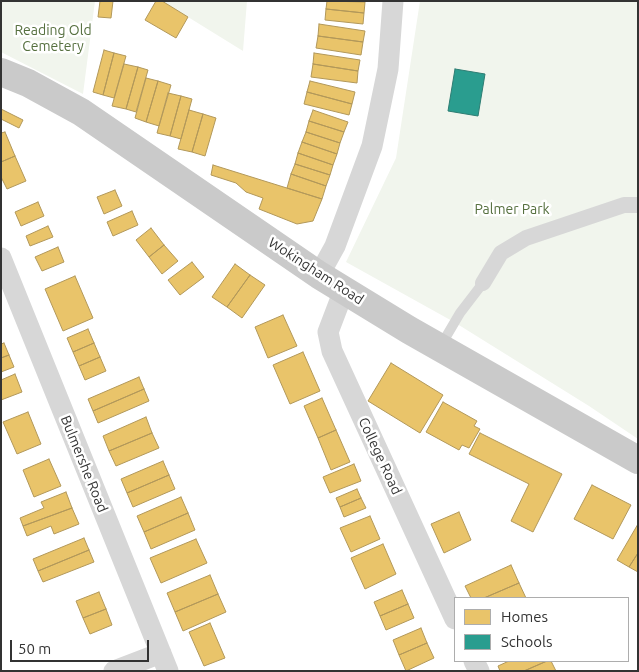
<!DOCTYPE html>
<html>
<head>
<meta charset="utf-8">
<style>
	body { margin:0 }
	#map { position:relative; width:639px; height:672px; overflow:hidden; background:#fff; font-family:Ubuntu,sans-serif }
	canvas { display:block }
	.frame { position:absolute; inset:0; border:2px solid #333; pointer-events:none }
	.legend { position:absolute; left:454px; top:597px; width:175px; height:65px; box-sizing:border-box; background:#fff; border:1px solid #adadad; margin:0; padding:6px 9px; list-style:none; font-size:15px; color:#333 }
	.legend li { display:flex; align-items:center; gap:10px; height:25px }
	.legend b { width:25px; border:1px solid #adadad }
	.scale { position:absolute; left:10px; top:640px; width:139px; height:22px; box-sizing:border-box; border:2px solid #333; border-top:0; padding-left:6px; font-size:15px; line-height:18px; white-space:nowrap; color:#333; -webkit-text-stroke:4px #fff; paint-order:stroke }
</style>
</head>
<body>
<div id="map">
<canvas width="639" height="672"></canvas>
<div class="frame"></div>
<ul class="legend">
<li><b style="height:14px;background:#e9c46a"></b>Homes</li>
<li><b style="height:14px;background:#2a9d8f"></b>Schools</li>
</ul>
<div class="scale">50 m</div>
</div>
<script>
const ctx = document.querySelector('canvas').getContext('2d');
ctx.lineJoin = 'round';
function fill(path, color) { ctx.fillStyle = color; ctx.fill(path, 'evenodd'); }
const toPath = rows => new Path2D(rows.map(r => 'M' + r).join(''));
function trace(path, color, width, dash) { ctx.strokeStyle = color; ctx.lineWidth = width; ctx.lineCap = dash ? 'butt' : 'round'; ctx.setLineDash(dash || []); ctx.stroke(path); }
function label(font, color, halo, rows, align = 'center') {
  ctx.font = font + ' Ubuntu,sans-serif'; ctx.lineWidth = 5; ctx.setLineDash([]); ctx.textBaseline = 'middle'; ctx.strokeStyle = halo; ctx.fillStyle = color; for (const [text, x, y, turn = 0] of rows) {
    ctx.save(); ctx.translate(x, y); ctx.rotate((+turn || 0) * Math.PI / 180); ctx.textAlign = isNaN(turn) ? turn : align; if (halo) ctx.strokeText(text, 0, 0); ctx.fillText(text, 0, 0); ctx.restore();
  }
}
fill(toPath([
	[1,1,95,1,83,94,1,52],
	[162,1,247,1,243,51,188,17],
	[420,1,638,1,638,439,589,406,454,322,346,262,396,158]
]), '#f1f5ed');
const homes = toPath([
	[100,1,113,1,111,18,98,17,100,1],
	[156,1,162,1,188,17,176,38,145,20,156,1],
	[327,1,365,2,364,13,326,9,327,1],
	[326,9,364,13,363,24,325,20,326,9],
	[319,24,365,31,363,42,318,36,319,24],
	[318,36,363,42,361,55,316,48,318,36],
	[104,50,114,53,103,95,93,92,104,50],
	[114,53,126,56,114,98,103,95,114,53],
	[314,53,360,60,358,71,313,64,314,53],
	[124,64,138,67,126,109,112,106,124,64],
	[313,64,358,71,357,83,311,77,313,64],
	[138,67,148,70,136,112,126,109,138,67],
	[146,78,158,81,146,122,135,118,146,78],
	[158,81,171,85,159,126,146,122,158,81],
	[310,81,355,92,352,104,307,92,310,81],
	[307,92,352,104,349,115,304,104,307,92],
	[168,93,181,96,170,136,157,133,168,93],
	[181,96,192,99,181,139,170,136,181,96],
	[1,109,23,120,19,128,1,119,1,109],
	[189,110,203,114,192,152,178,149,189,110],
	[313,110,348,122,344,132,309,121,313,110],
	[203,114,216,118,205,156,192,152,203,114],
	[309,121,344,132,340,143,306,132,309,121],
	[5,132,15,156,1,162,1,133,5,132],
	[306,132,340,143,337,154,302,142,306,132],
	[302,142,337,154,333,165,298,153,302,142],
	[298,153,333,165,330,175,295,164,298,153],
	[15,156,26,181,7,189,1,177,1,162,15,156],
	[295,164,330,175,326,186,291,174,295,164],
	[213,165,322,199,313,221,297,224,259,209,263,198,246,192,236,183,211,175,213,165],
	[291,174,326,186,322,199,287,188,291,174],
	[115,190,122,206,104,214,97,197,115,190],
	[38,202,44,216,21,226,15,212,38,202],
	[132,211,138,225,113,236,107,222,132,211],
	[48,226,53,237,30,246,26,236,48,226],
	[151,228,164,245,149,257,136,240,151,228],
	[164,245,178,261,162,274,149,257,164,245],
	[58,247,64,262,42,271,35,257,58,247],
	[192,262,204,277,180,295,168,280,192,262],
	[235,264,250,275,227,307,212,297,235,264],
	[250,275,265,285,242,318,227,307,250,275],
	[75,276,93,318,63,331,45,289,75,276],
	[283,315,297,346,268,358,255,327,283,315],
	[88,329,94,343,73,352,67,338,88,329],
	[4,343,9,355,1,358,1,344,4,343],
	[94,343,100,357,79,366,73,352,94,343],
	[303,352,320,391,290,404,273,365,303,352],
	[9,355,14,367,1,372,1,358,9,355],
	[100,357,106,371,85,380,79,366,100,357],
	[391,363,443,395,420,433,368,401,391,363],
	[15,374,22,392,1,400,1,380,15,374],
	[139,377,144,389,93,411,88,399,139,377],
	[144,389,149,401,98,423,93,411,144,389],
	[322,398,336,430,318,438,304,406,322,398],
	[443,402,477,421,474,426,480,429,469,448,462,445,459,450,426,432,443,402],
	[28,412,41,444,17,454,3,422,28,412],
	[146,417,152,433,109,451,103,436,146,417],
	[336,430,350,462,331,470,318,438,336,430],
	[152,433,159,448,116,466,109,451,152,433],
	[480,433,562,474,533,532,511,521,529,484,469,454,480,433],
	[49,459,61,486,34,497,23,470,49,459],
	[163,461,169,475,127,493,121,479,163,461],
	[354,464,361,481,330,493,323,477,354,464],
	[169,475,175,489,133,507,127,493,169,475],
	[592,485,631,505,613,539,574,519,592,485],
	[357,489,361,498,340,507,336,498,357,489],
	[66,492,72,508,23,526,20,518,44,508,41,502,66,492],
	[181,497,188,513,144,532,137,516,181,497],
	[361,498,366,508,344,517,340,507,361,498],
	[72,508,79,524,54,534,51,526,27,536,23,526,72,508],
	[459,512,471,540,444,553,431,524,459,512],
	[188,513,195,530,151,549,144,532,188,513],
	[370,516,380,539,351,552,340,528,370,516],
	[638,524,638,553,629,567,617,560,638,524],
	[84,538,89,550,38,571,33,559,84,538],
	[196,539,207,563,161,583,150,558,196,539],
	[383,544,396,574,365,589,351,558,383,544],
	[89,550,94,562,43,582,38,571,89,550],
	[638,553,638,572,629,567,638,553],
	[511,565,519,583,484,598,471,598,465,586,511,565],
	[210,575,218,594,175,612,167,593,210,575],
	[519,583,526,598,484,598,519,583],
	[402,590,408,604,380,616,374,602,402,590],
	[99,592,106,609,83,618,76,601,99,592],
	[218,594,226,612,183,631,175,612,218,594],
	[408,604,414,618,386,630,380,616,408,604],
	[106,609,112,625,90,634,83,618,106,609],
	[210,623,225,658,204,666,189,632,210,623],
	[421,628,427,643,399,655,393,640,421,628],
	[427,643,434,658,406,671,399,655,427,643],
	[509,661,547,661,524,671,500,671,498,666,509,661],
	[547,661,551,661,556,671,524,671,547,661]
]);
fill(homes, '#e9c46a');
trace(homes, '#b2985a', 1);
const schools = toPath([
	[455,69,485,74,478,116,448,111,455,69]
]);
fill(schools, '#2a9d8f');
trace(schools, '#2d7d73', 1);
trace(toPath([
	[440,347,460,313,483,283]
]), '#d7d7d7', 10);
trace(toPath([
	[483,283,501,253,526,238,624,205,638,205]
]), '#d7d7d7', 16);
trace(toPath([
	[1,258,168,671],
	[319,275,335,246,372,146,388,69,393,1],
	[344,290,328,332,332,351,455,619],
	[474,661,479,671],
	[114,671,161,653]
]), '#d7d7d7', 21);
trace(toPath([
	[1,72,28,83,81,112,319,275,409,330,638,460]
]), '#cacaca', 28);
label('14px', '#56703f', '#fff', [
	["Reading Old",53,30],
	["Cemetery",53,46],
	["Palmer Park",512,209]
]);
label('14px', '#333', '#fff', [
	["Wokingham Road",316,271,33],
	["College Road",380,456,65],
	["Bulmershe Road",84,464,68]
]);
</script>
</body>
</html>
